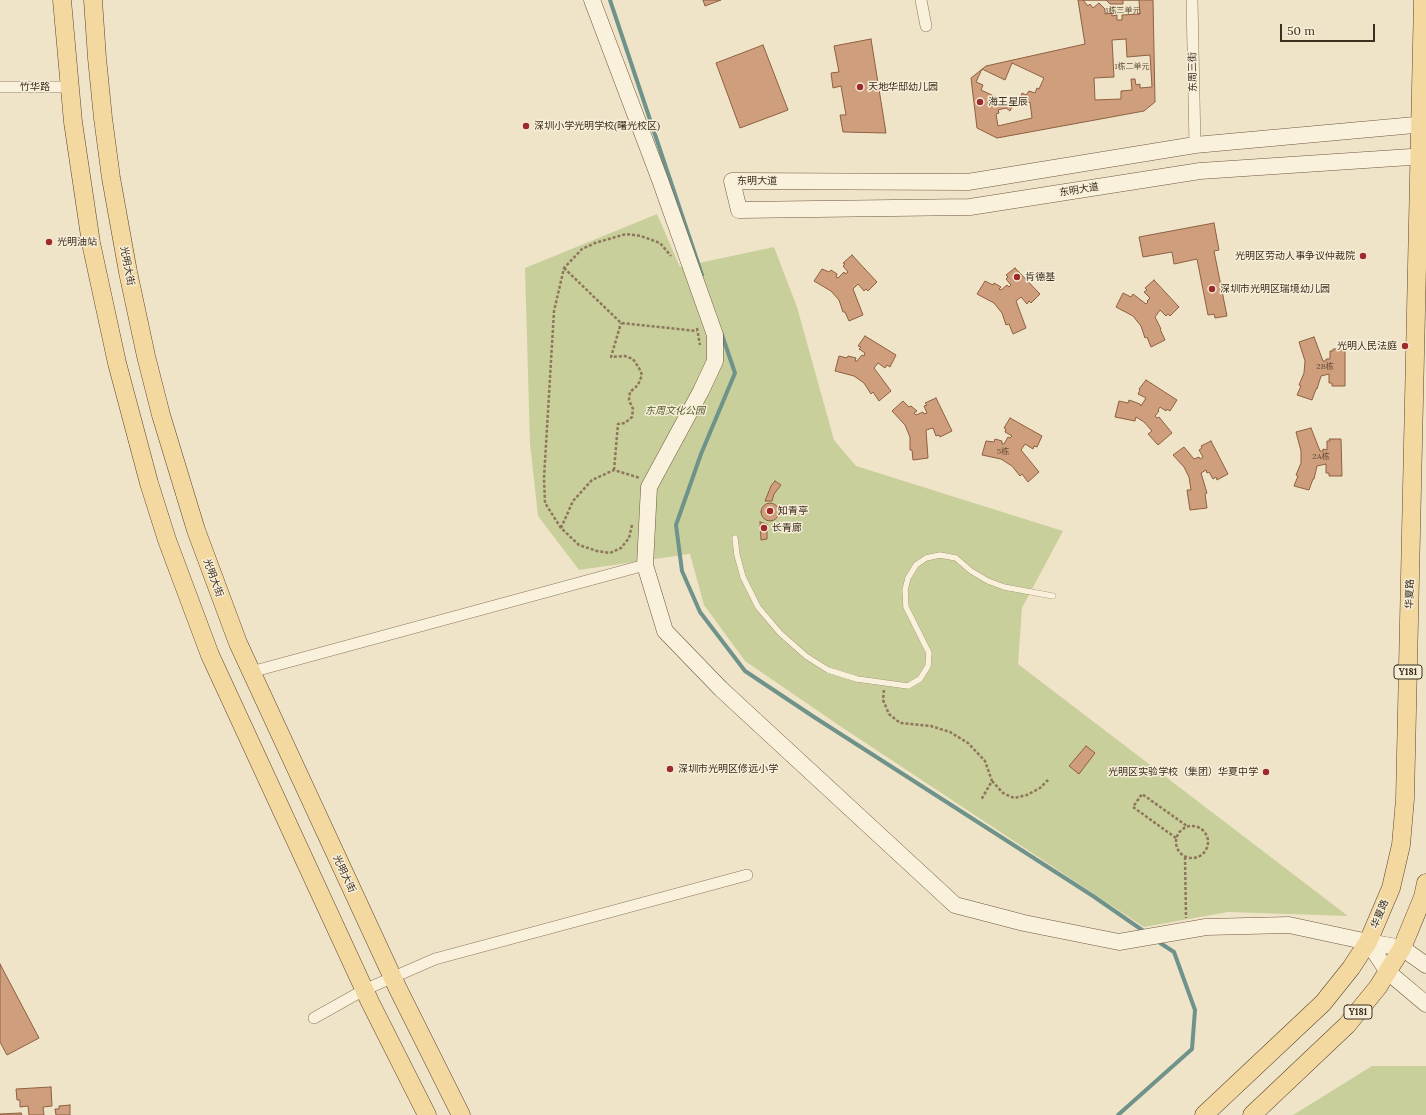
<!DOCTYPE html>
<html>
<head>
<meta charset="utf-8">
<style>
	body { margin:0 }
	#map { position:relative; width:1426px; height:1115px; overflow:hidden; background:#f0e4c8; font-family:Lora,serif }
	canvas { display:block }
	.scale { position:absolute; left:1280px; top:24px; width:95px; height:18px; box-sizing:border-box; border:2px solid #3d2e20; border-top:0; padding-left:5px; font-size:12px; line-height:14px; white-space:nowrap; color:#3d2e20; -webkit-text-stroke:3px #f7eed8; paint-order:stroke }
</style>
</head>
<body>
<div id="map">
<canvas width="1426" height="1115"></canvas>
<div class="scale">50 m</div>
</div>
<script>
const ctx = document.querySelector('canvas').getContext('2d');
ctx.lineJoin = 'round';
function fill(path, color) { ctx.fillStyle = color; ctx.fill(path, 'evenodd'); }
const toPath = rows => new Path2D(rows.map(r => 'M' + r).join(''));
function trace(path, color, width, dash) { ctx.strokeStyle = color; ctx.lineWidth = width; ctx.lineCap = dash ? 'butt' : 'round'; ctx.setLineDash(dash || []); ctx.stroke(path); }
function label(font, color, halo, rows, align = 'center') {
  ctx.font = font + ' Lora,"Noto Sans SC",serif'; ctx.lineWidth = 3; ctx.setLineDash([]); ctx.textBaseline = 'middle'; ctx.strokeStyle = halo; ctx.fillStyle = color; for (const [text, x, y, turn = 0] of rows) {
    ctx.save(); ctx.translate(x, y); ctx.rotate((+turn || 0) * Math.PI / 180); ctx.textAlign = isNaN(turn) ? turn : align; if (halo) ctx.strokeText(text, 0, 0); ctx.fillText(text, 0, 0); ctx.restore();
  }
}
fill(toPath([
	[657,214,680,267,774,247,797,307,834,440,856,466,1063,531,1022,608,1018,664,1348,916,1228,912,1144,927,840,726,745,661,704,605,690,554,579,570,538,516,530,444,525,268],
	[1372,1066,1426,1066,1426,1115,1293,1115]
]), '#c9cf9b');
trace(toPath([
	[610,0,702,275],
	[721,332,735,373,701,454,676,525,682,571,700,612,745,671,814,717,1093,896,1145,932],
	[1118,1115,1192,1049,1195,1010,1174,952,1157,941]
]), '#6f938a', 4);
const building = toPath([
	[703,0,721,0,705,6,703,0],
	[1078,0,1153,0,1155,102,1144,111,997,138,977,128,971,78,986,66,1085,44,1078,0],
	[1083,0,1106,0,1110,4,1123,4,1123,0,1139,0,1140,14,1122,15,1122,20,1117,20,1117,15,1112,16,1112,13,1105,14,1105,9,1099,3,1093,8,1090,4,1088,6,1083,0],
	[871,39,886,133,843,132,840,115,846,115,841,86,833,88,831,73,839,72,834,46,871,39],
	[1126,39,1127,57,1150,55,1152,87,1140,88,1140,84,1136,85,1135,79,1131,79,1132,90,1121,91,1121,99,1095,100,1094,78,1114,77,1112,40,1126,39],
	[763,45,788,110,740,128,716,63,763,45],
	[1012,63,1044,78,1039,89,1037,88,1035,93,1029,91,1026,95,1022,93,1018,105,1030,102,1032,118,998,126,996,114,999,113,998,110,1006,108,1010,111,1013,105,981,90,983,85,976,82,982,69,1005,80,1012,63],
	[1214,223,1219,250,1214,251,1227,316,1215,318,1214,314,1208,315,1197,259,1174,264,1172,252,1143,257,1139,237,1214,223],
	[852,255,877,282,868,291,866,289,864,291,858,284,853,289,863,315,849,321,845,312,843,312,839,300,831,291,814,281,822,269,829,272,831,270,837,274,836,277,838,278,844,272,845,274,848,272,843,266,845,264,843,263,852,255],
	[1015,268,1040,294,1031,303,1029,301,1027,304,1021,297,1016,301,1026,328,1013,334,1009,324,1006,325,1002,313,994,303,977,294,985,281,993,285,994,283,1001,287,999,289,1001,290,1007,285,1009,287,1011,285,1006,279,1008,277,1006,275,1015,268],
	[1154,280,1179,307,1170,316,1168,314,1166,316,1160,310,1155,317,1161,329,1160,329,1165,340,1151,347,1147,337,1145,338,1141,326,1133,316,1116,307,1123,293,1131,297,1133,294,1146,304,1148,302,1147,301,1150,298,1144,292,1147,290,1145,288,1154,280],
	[865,336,896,355,890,367,887,365,885,368,878,363,874,368,891,391,879,401,873,392,871,394,864,383,854,376,835,371,839,356,847,358,848,356,856,358,855,361,857,361,862,355,864,356,865,353,859,349,861,347,858,346,865,336],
	[1314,337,1323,361,1326,361,1326,359,1330,359,1330,351,1333,351,1333,349,1345,349,1345,386,1332,386,1332,383,1329,383,1329,374,1321,376,1317,389,1316,389,1312,400,1297,395,1301,386,1299,385,1304,373,1305,361,1299,342,1314,337],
	[1146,380,1177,400,1170,411,1167,409,1166,411,1160,407,1158,410,1159,411,1155,416,1157,418,1159,417,1172,433,1158,445,1148,434,1152,431,1144,422,1136,417,1135,421,1115,417,1119,401,1128,403,1129,400,1140,404,1141,406,1146,398,1138,394,1140,390,1139,389,1146,380],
	[936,398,952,431,940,437,939,435,936,436,933,428,926,430,928,458,913,460,912,450,910,450,910,437,905,425,892,411,903,401,909,407,911,406,917,411,914,413,916,415,923,412,924,414,927,413,924,406,927,405,925,403,936,398],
	[1010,418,1042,436,1037,447,1034,446,1033,449,1025,444,1021,450,1039,472,1028,482,1022,474,1020,476,1012,466,1001,459,982,455,986,441,994,442,995,439,1002,441,1002,444,1004,444,1008,437,1010,438,1012,436,1005,432,1006,429,1004,428,1010,418],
	[1311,428,1320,451,1323,451,1323,449,1327,450,1327,441,1330,441,1329,439,1341,439,1342,476,1329,476,1329,473,1326,473,1326,464,1317,466,1314,479,1313,479,1309,490,1294,486,1298,476,1296,475,1301,463,1301,451,1296,432,1311,428],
	[1211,441,1228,474,1217,480,1216,477,1213,479,1209,472,1207,473,1206,470,1201,473,1207,493,1205,494,1207,508,1190,510,1187,490,1191,490,1189,477,1184,467,1173,455,1184,447,1194,459,1199,457,1200,459,1203,457,1199,450,1202,448,1201,446,1211,441],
	[775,481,781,485,774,494,772,501,765,501,771,486,775,481],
	'761 512a9 9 0 1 1 18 0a9 9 0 1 1-18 0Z',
	[760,522,767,524,767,539,761,540,760,522],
	[1086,746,1095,753,1079,774,1069,766,1086,746],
	[0,964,39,1038,7,1055,0,1042,0,964],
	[51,1087,52,1106,43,1107,44,1115,29,1115,28,1106,20,1107,20,1100,17,1100,16,1089,51,1087],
	[70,1105,70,1115,56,1115,55,1109,59,1109,59,1106,70,1105],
	[21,1113,22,1115,1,1115,0,1114,21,1113]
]);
fill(building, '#cf9f7d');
trace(building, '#8d5f41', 1);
const lane = toPath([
	[735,538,737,555,743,577,758,607,780,633,806,656,828,670,857,679,908,686,920,679,928,666,929,653,906,607,905,590,908,578,916,565,926,558,940,555,956,558,971,571,988,581,1004,587,1053,596]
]);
const street = toPath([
	[921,0,926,26],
	[1192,0,1195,145],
	[0,87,70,87],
	[251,672,645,565],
	[314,1018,364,990,435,959,747,875]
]);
const secondary = toPath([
	[592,0,660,180,715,335,715,361,701,391,649,487,645,565,665,631,721,689,955,905,1024,923,1119,942,1206,927,1289,925,1368,942,1402,948,1426,965],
	[1426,124,1195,145,968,182,732,181,739,210,970,207,1200,171,1426,156],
	[1368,942,1388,972,1426,1004]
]);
const primary = toPath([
	[62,0,73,122,91,243,117,363,149,483,167,540,210,655,370,1002,427,1115],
	[93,0,97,58,103,118,111,178,128,272,146,356,161,415,196,530,238,643,398,989,461,1115],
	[1204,1115,1323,1003,1351,968,1368,942,1391,888,1401,845,1405,799,1423,0],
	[1252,1115,1347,1025,1378,987,1402,948,1423,897,1426,883]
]);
trace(lane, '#8d765c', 6);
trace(street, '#8d765c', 12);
trace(secondary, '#6f573f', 17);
trace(primary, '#5b4430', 19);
trace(toPath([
	[564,268,621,323,697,331],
	[697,328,700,345],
	[614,470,618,424,625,423,632,417,633,409,629,400,630,392,638,385,642,375,639,368,633,359,625,356,611,357,621,323],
	[632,525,629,538,621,548,610,553,597,551,579,545,561,528,573,501,592,480,614,470,640,478],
	[561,528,545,503,544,478,554,311,564,268,582,249,595,243,626,234,641,236,660,243,671,256],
	[884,690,883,700,889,714,900,723,931,726,950,732,968,743,985,761,992,781,981,800],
	[992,781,1003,793,1014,798,1027,795,1040,788,1049,779],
	'1176 842a16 16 0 1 1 32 0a16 16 0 1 1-32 0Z',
	[1176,838,1133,807,1142,794,1187,826],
	[1185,857,1186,918]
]), '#8d765c', 2.5, [3, 2]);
trace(lane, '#faf1dc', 5.5);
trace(street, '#faf1dc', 11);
trace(secondary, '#faf1dc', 16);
trace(primary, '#f3d9a0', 18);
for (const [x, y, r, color] of [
	[860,87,4,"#9e2a2b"],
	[980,102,4,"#9e2a2b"],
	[526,126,4,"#9e2a2b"],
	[49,242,4,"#9e2a2b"],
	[1363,256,4,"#9e2a2b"],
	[1017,277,4,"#9e2a2b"],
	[1212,289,4,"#9e2a2b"],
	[1405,346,4,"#9e2a2b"],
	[770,511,4,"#9e2a2b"],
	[764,528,4,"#9e2a2b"],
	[670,769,4,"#9e2a2b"],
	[1266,772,4,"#9e2a2b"]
]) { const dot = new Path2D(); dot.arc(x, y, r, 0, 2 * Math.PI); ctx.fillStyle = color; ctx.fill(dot); trace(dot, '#f7eed8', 1.5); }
label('8px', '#624a37', null, [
	["1栋三单元",1123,11],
	["1栋二单元",1132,67],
	["2B栋",1325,367],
	["5栋",1003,452],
	["2A栋",1321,457]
]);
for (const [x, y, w] of [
	[1408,672,28],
	[1358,1012,28]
]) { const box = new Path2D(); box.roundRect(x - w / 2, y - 7, w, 14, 3); ctx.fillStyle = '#f7eed8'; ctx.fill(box); trace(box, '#3d2e20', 1); }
label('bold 9px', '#3d2e20', null, [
	["Y181",1408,672],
	["Y181",1358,1012]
]);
label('10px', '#3d2e20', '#f7eed8', [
	["东周三街",1193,72,-91],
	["竹华路",35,87],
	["东明大道",757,181],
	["东明大道",1079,190,-9],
	["光明大街",127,266,79],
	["光明大街",213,578,70],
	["华夏路",1410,594,-89],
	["光明大街",344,874,65],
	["华夏路",1380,914,-67]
]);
label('10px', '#3d2e20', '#f7eed8', [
	["天地华邸幼儿园",868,87],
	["海王星辰",988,102],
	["深圳小学光明学校(曙光校区)",534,126],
	["光明油站",57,242],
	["光明区劳动人事争议仲裁院",1355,256,"right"],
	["肯德基",1025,277],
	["深圳市光明区瑞境幼儿园",1220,289],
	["光明人民法庭",1397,346,"right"],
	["知青亭",778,511],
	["长青廊",772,528],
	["深圳市光明区修远小学",678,769],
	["光明区实验学校（集团）华夏中学",1258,772,"right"]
], 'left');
label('italic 10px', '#4d5a26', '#f7eed8', [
	["东周文化公园",675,411]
]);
</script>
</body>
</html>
